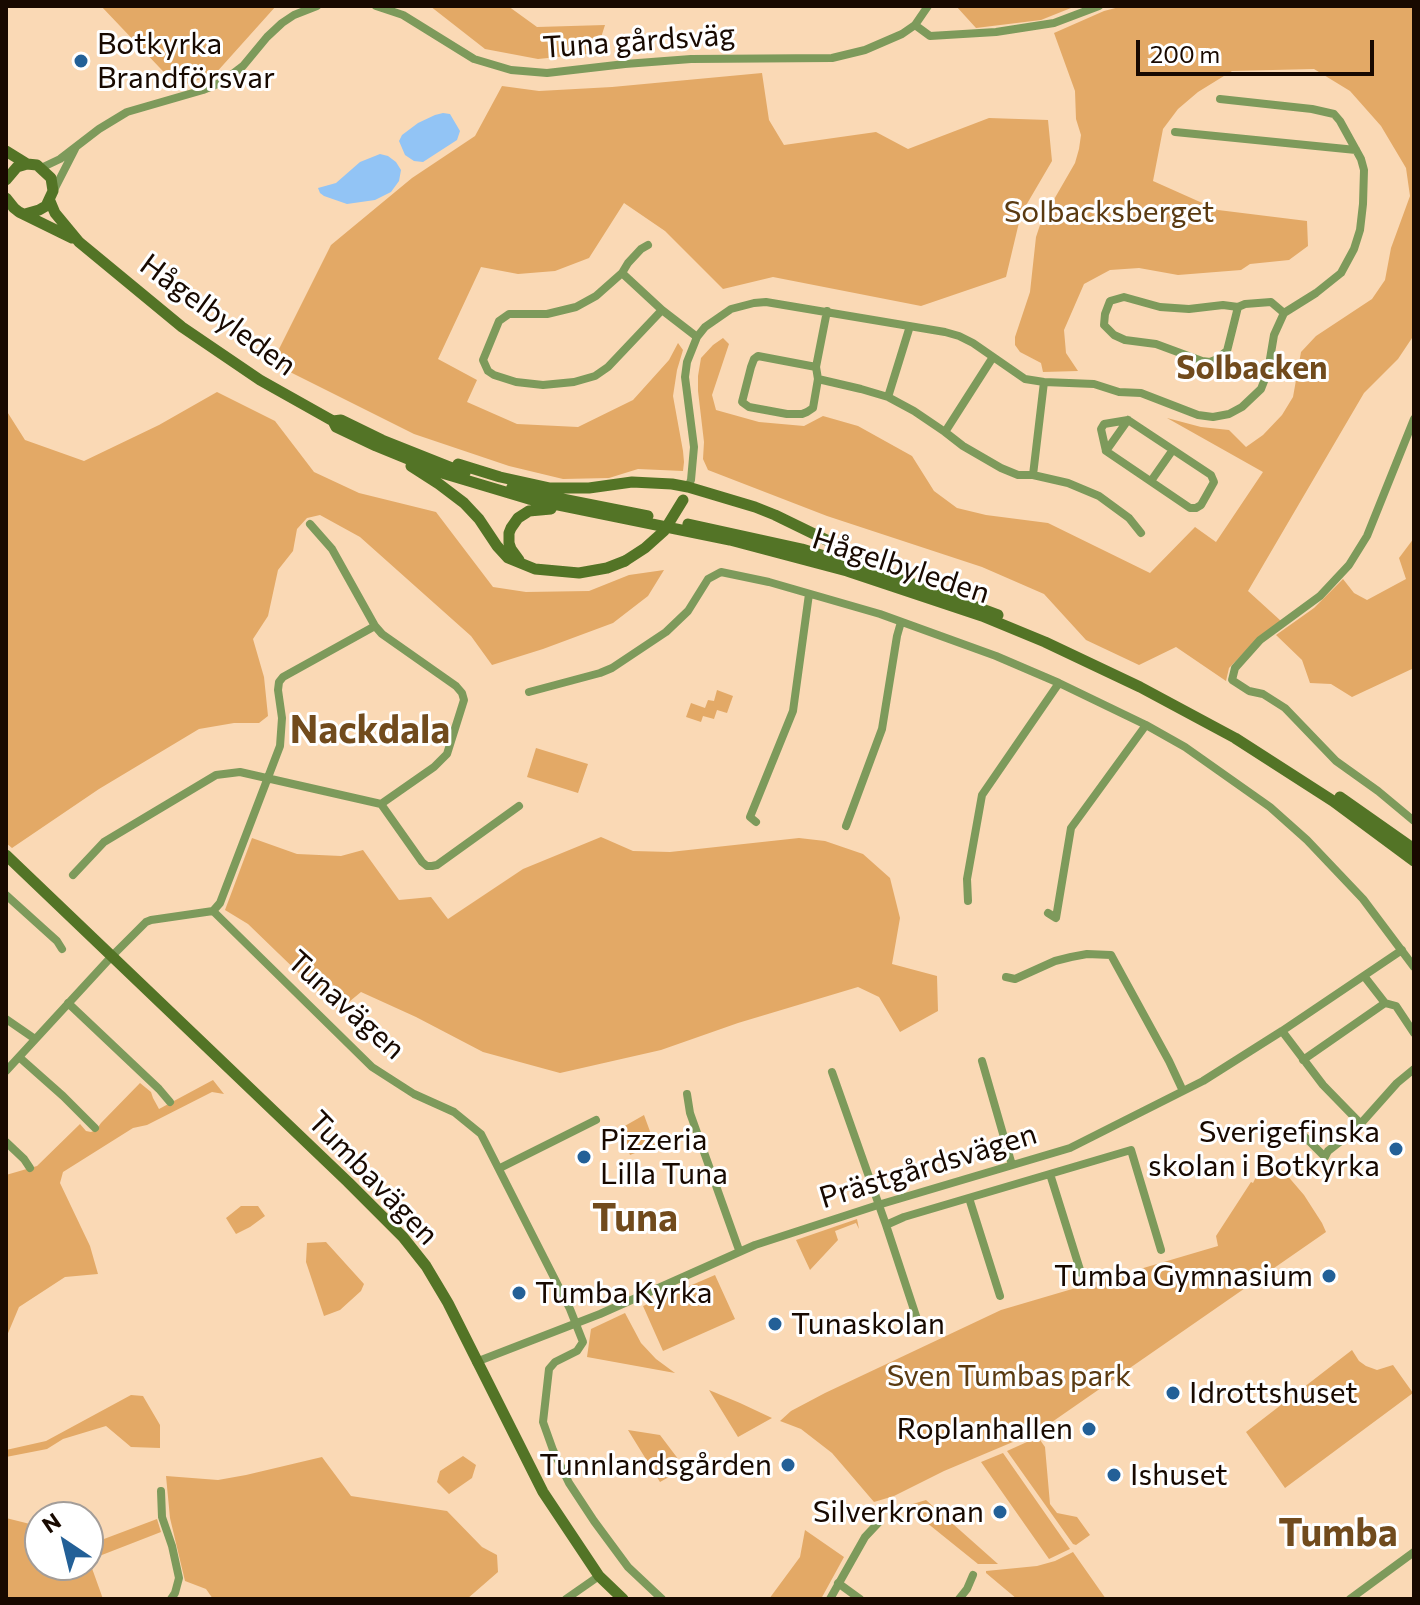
<!DOCTYPE html>
<html>
<head>
<meta charset="utf-8">
<style>
	body { margin:0 }
	#map { position:relative; width:1420px; height:1605px; overflow:hidden; background:#fad9b5; font-family:Commissioner,sans-serif }
	canvas { display:block }
	.frame { position:absolute; inset:0; border:8px solid #180900; pointer-events:none }
	.north { position:absolute; left:24px; top:1501px; width:80px; height:80px; box-sizing:border-box; background:#fff; border:2px solid #a39d99; border-radius:50%; rotate:325deg; font-size:22px; font-weight:700; line-height:32px; text-align:center; color:#180900 }
	.north::after { content:''; display:block; margin:auto; width:28px; height:36px; background:#236097; clip-path:polygon(50% 0,100% 100%,50% 72%,0 100%) }
	.scale { position:absolute; left:1136px; top:40px; width:238px; height:36px; box-sizing:border-box; border:4px solid #180900; border-top:0; padding-left:10px; font-size:24px; line-height:28px; white-space:nowrap; color:#180900; -webkit-text-stroke:6px #fff; paint-order:stroke }
</style>
</head>
<body>
<div id="map">
<canvas width="1420" height="1605"></canvas>
<div class="frame"></div>
<div class="north">N</div>
<div class="scale">200 m</div>
</div>
<script>
const ctx = document.querySelector('canvas').getContext('2d');
ctx.lineJoin = 'round';
function fill(path, color) { ctx.fillStyle = color; ctx.fill(path, 'evenodd'); }
const toPath = rows => new Path2D(rows.map(r => 'M' + r).join(''));
function trace(path, color, width, dash) { ctx.strokeStyle = color; ctx.lineWidth = width; ctx.lineCap = dash ? 'butt' : 'round'; ctx.setLineDash(dash || []); ctx.stroke(path); }
function label(font, color, halo, rows, align = 'center') {
  ctx.font = font + ' Commissioner,sans-serif'; ctx.lineWidth = 6; ctx.setLineDash([]); ctx.textBaseline = 'middle'; ctx.strokeStyle = halo; ctx.fillStyle = color; for (const [text, x, y, turn = 0] of rows) {
    ctx.save(); ctx.translate(x, y); ctx.rotate((+turn || 0) * Math.PI / 180); ctx.textAlign = isNaN(turn) ? turn : align; if (halo) ctx.strokeText(text, 0, 0); ctx.fillText(text, 0, 0); ctx.restore();
  }
}
fill(toPath([
	[101,6,276,6,215,74,178,87],
	[430,6,508,6,537,27,605,25,596,53,538,59,485,49],
	[956,6,1076,6,1041,20,976,28],
	[1123,6,1414,6,1414,335,1398,359,1364,393,1248,591,1281,621,1260,636,1229,668,1226,681,1176,647,1139,665,1086,640,1044,594,982,567,827,516,708,470,703,459,704,442,698,391,698,376,701,358,713,345,723,338,729,344,712,395,716,410,759,422,804,426,823,416,858,426,912,456,934,491,957,508,986,515,1048,523,1150,573,1195,527,1216,542,1263,472,1167,418,1201,427,1229,430,1246,447,1263,435,1282,415,1293,397,1301,352,1316,336,1372,299,1385,280,1391,248,1410,196,1406,168,1381,126,1350,91,1314,69,1232,71,1198,92,1178,109,1163,129,1153,181,1218,210,1307,221,1308,246,1289,260,1250,264,1241,270,1178,275,1139,268,1110,270,1084,284,1064,330,1066,353,1078,371,1043,372,1041,363,1020,352,1015,345,1015,337,1030,292,1036,237,1041,222,1075,163,1079,149,1081,135,1076,119,1075,91,1054,33,1104,11],
	[762,73,769,120,784,145,876,132,908,149,989,118,1048,120,1052,161,1021,214,1006,277,921,306,773,277,723,289,665,231,624,203,589,258,555,271,518,274,481,267,438,359,477,380,467,402,517,424,578,427,633,400,669,360,678,343,683,350,677,370,673,396,683,451,684,462,683,471,638,469,609,478,563,479,509,466,414,434,272,363,331,245,412,178,475,136,502,86,539,91,612,87],
	[217,392,275,421,314,472,359,493,436,512,493,587,526,592,589,591,629,575,664,570,648,596,613,623,543,649,492,665,471,636,360,537,320,515,307,518,297,529,293,551,278,570,268,616,253,639,264,677,268,716,259,723,234,723,199,729,99,789,12,848,6,843,6,410,25,440,84,461,159,425],
	[1414,538,1414,668,1352,697,1331,684,1310,683,1302,660,1276,635,1314,608,1343,579,1354,593,1367,600,1406,579,1399,558],
	[717,690,733,696,727,713,717,710,714,719,703,716,701,722,686,717,691,703,705,708,708,700,714,701],
	[536,748,588,764,578,793,527,777],
	[601,837,633,851,670,852,799,838,825,841,863,854,890,878,900,918,892,964,937,976,938,1011,900,1032,879,997,858,987,738,1023,661,1050,560,1073,483,1052,416,1017,361,992,338,1011,248,924,225,910,252,838,297,854,341,856,363,850,399,900,431,897,448,919,523,869],
	[213,1080,224,1094,212,1092,147,1125,133,1128,63,1172,60,1183,90,1246,98,1274,65,1277,19,1307,6,1338,6,1175,37,1166,80,1124,86,1131,91,1132,96,1130,101,1123,140,1083,151,1092,153,1098,159,1109],
	[644,1115,655,1145,630,1155,620,1131,623,1127],
	[1268,1153,1304,1195,1322,1223,1326,1232,1039,1431,944,1471,894,1496,874,1502,832,1453,801,1429,780,1421,791,1411,825,1393,1001,1310,1218,1246,1216,1236,1251,1182,1253,1183],
	[241,1206,258,1206,265,1216,250,1227,236,1234,226,1218],
	[857,1219,859,1229,856,1223,835,1231,838,1240,810,1270,796,1240],
	[326,1242,364,1284,361,1291,340,1310,324,1316,306,1262,307,1243],
	[715,1275,735,1319,663,1351,643,1306],
	[625,1313,641,1343,656,1359,675,1373,587,1357,591,1329],
	[1352,1350,1359,1361,1366,1366,1377,1370,1393,1365,1413,1393,1285,1488,1246,1432],
	[709,1390,740,1403,772,1418,738,1437],
	[131,1395,143,1396,160,1425,160,1448,131,1447,106,1426,63,1439,47,1449,6,1457,6,1450,46,1441],
	[628,1430,660,1435,685,1468,660,1482],
	[1038,1437,1045,1447,1050,1504,1057,1513,1077,1517,1090,1535,1076,1545,1073,1544,1007,1451],
	[1003,1453,1070,1549,1049,1559,981,1462],
	[463,1456,476,1465,472,1478,449,1494,437,1482,440,1471],
	[322,1457,351,1496,447,1511,482,1547,497,1555,498,1572,467,1599,433,1597,429,1599,213,1599,206,1589,185,1581,170,1518,166,1476,218,1480,246,1475],
	[926,1500,998,1564,978,1564,906,1506],
	[6,1518,34,1525,34,1534,40,1536,40,1565,88,1565,88,1545,157,1519,161,1532,89,1560,103,1599,6,1599],
	[805,1530,844,1557,821,1599,769,1599,800,1557],
	[1073,1552,1106,1599,1017,1599,986,1573,986,1571,1037,1566,1055,1561]
]), '#e3a966');
fill(toPath([
	[443,113,450,114,460,131,457,140,423,162,414,161,405,155,399,141,402,135,418,123,435,115],
	[380,154,388,156,396,162,401,170,399,181,391,192,375,200,347,204,324,196,320,193,318,188,336,183,360,162]
]), '#92c4f5');
trace(toPath([
	[376,6,403,15,474,59,511,70,547,73,625,64,691,59,832,58,865,50,902,34,915,25,928,6],
	[915,25,930,36,996,32,1054,23,1099,6],
	[1220,99,1312,109,1334,114,1340,121,1361,159,1364,170,1363,204,1360,230,1354,249,1341,273,1316,293,1284,313],
	[1175,132,1356,150],
	[41,168,60,159,99,129,127,112,203,90,222,82,243,66,267,37,282,23,294,15,317,6],
	[54,190,75,149],
	[648,245,641,249,628,263,622,273,596,296,576,307,547,314,509,314,499,321,483,360,488,371,494,375,516,382,543,385,574,382,595,376,608,367,662,310],
	[622,273,662,310,697,337],
	[993,357,945,432,963,446,1001,468,1018,475,1033,475,1068,483,1099,496,1129,518,1141,533],
	[816,367,818,379,813,408,807,412,802,414,787,414,749,407,742,402,751,367,754,359,758,356,816,367,827,311],
	[818,379,861,389,888,397,914,411,945,432],
	[888,397,910,326],
	[1414,419,1367,536,1349,565,1320,596,1260,640,1235,668,1232,680,1249,691,1263,694,1285,708,1336,761,1378,791,1414,821],
	[1128,420,1211,475,1214,482,1201,505,1196,508,1190,508,1106,451,1101,429,1104,424,1128,420],
	[1106,451,1128,420],
	[1033,475,1044,382],
	[1151,481,1172,451],
	[688,487,691,480,694,447,685,377,687,362,697,337,705,327,731,309,754,303,766,302,945,332,959,336,973,343,1025,379,1044,382,1094,384,1119,392,1141,393,1198,415,1213,417,1229,414,1242,407,1261,389,1268,371,1274,335,1284,313,1271,302,1245,304,1238,307,1227,351,1215,360,1210,362,1202,361,1156,344,1125,340,1114,335,1104,325,1105,314,1110,301,1124,297,1160,307,1189,309,1223,305,1238,307],
	[529,692,600,673,612,668,666,632,688,611,708,579,721,572,769,582,880,614,996,656,1059,683,1146,725,1185,747,1270,807,1307,840,1363,899,1414,967],
	[381,804,422,862,427,866,432,866,437,865,519,806],
	[756,822,750,817,793,711,809,594],
	[846,826,882,729,897,636,901,622],
	[73,875,104,842,216,775,240,772,381,804,434,767,447,754,464,700,462,693,456,686,382,634,375,626,332,549,310,524],
	[6,895,57,941,62,949],
	[968,901,967,879,982,795,1059,683],
	[213,911,372,1067,414,1094,454,1112,481,1134,570,1309,583,1342,577,1351,555,1362,549,1369,543,1422,553,1450,569,1483,594,1521,628,1567,662,1599],
	[1048,913,1056,918,1071,828,1146,725],
	[1364,976,1385,1003,1396,1006,1414,1033],
	[1006,977,1015,979,1055,961,1071,957,1087,954,1111,955,1169,1061,1183,1091],
	[68,1003,159,1089,170,1102],
	[6,1019,35,1039],
	[1282,1031,1323,1085,1360,1123],
	[19,1057,63,1096,95,1128],
	[1303,1060,1385,1003],
	[982,1061,1012,1165],
	[6,1071,112,956,146,922,151,920,213,911,220,903,280,746,282,718,278,690,279,682,283,677,375,626],
	[832,1072,886,1225,918,1322,918,1328],
	[687,1094,690,1113,739,1250],
	[1304,1136,1325,1157,1328,1151,1356,1129,1397,1083,1414,1069],
	[6,1142,24,1159,30,1168],
	[500,1168,596,1120],
	[1050,1174,1081,1273],
	[969,1198,1000,1296],
	[886,1225,904,1217,1131,1150,1161,1250],
	[476,1362,600,1314,755,1245,878,1205,1070,1148,1203,1081,1282,1031,1402,950],
	[161,1491,162,1517,172,1546,179,1578,175,1593,171,1599],
	[838,1583,860,1599],
	[566,1599,599,1576],
	[830,1599,865,1537,880,1521],
	[959,1599,967,1589,973,1575],
	[1350,1599,1414,1552]
]), '#7d9a5b', 8);
trace(toPath([
	[6,151,27,164],
	[6,180,17,167,27,164,37,165,51,178,53,191,46,206,39,210,25,214],
	[6,198,14,208,19,212,72,238],
	[50,201,55,213,79,242,182,327,260,380,333,421,336,427,376,446,442,473,529,499,730,540,847,571,982,616,1045,642,1140,687,1235,738,1333,801,1414,861],
	[333,421,341,420,382,440,465,473],
	[458,464,500,477,550,488,589,488,632,482,672,484,688,487,755,507,775,515,888,570],
	[411,466,439,484,464,503,479,519,497,546,508,558,535,569,579,573,607,568,625,561],
	[512,487,542,495,648,516],
	[688,524,802,549,920,586,998,615],
	[519,560,511,549,509,543,509,533,511,528,518,518,529,511,551,509],
	[1340,797,1414,849],
	[6,855,348,1182,403,1237,426,1266,448,1303,543,1492,599,1576,623,1599]
]), '#537426', 11);
trace(toPath([
	[625,561,645,548,664,531,683,500]
]), '#537426', 11);
for (const [x, y, r, color] of [
	[81,61,8,"#236097"],
	[1396,1149,8,"#236097"],
	[584,1157,8,"#236097"],
	[1329,1276,8,"#236097"],
	[519,1293,8,"#236097"],
	[775,1324,8,"#236097"],
	[1173,1393,8,"#236097"],
	[1089,1429,8,"#236097"],
	[788,1465,8,"#236097"],
	[1114,1475,8,"#236097"],
	[1000,1512,8,"#236097"]
]) { const dot = new Path2D(); dot.arc(x, y, r, 0, 2 * Math.PI); ctx.fillStyle = color; ctx.fill(dot); trace(dot, '#fff', 3); }
label('30px', '#180900', '#fff', [
	["Tuna gårdsväg",639,41,-4],
	["Hågelbyleden",218,315,36],
	["Hågelbyleden",901,566,18],
	["Tunavägen",346,1005,42],
	["Prästgårdsvägen",928,1166,-17],
	["Tumbavägen",373,1178,46]
]);
label('30px', '#180900', '#fff', [
	["Botkyrka",97,44],
	["Brandförsvar",97,78],
	["Sverigefinska",1380,1132,"right"],
	["skolan i Botkyrka",1380,1166,"right"],
	["Pizzeria",600,1140],
	["Lilla Tuna",600,1174],
	["Tumba Gymnasium",1313,1276,"right"],
	["Tumba Kyrka",535,1293],
	["Tunaskolan",791,1324],
	["Idrottshuset",1189,1393],
	["Roplanhallen",1073,1429,"right"],
	["Tunnlandsgården",772,1465,"right"],
	["Ishuset",1130,1475],
	["Silverkronan",984,1512,"right"]
], 'left');
label('30px', '#5a3a11', '#fff', [
	["Solbacksberget",1109,212],
	["Sven Tumbas park",1009,1376]
]);
label('bold 32px', '#714b1d', '#fff', [
	["Solbacken",1252,368]
]);
label('bold 38px', '#714b1d', '#fff', [
	["Nackdala",370,730],
	["Tuna",635,1218],
	["Tumba",1338,1533]
]);
</script>
</body>
</html>
